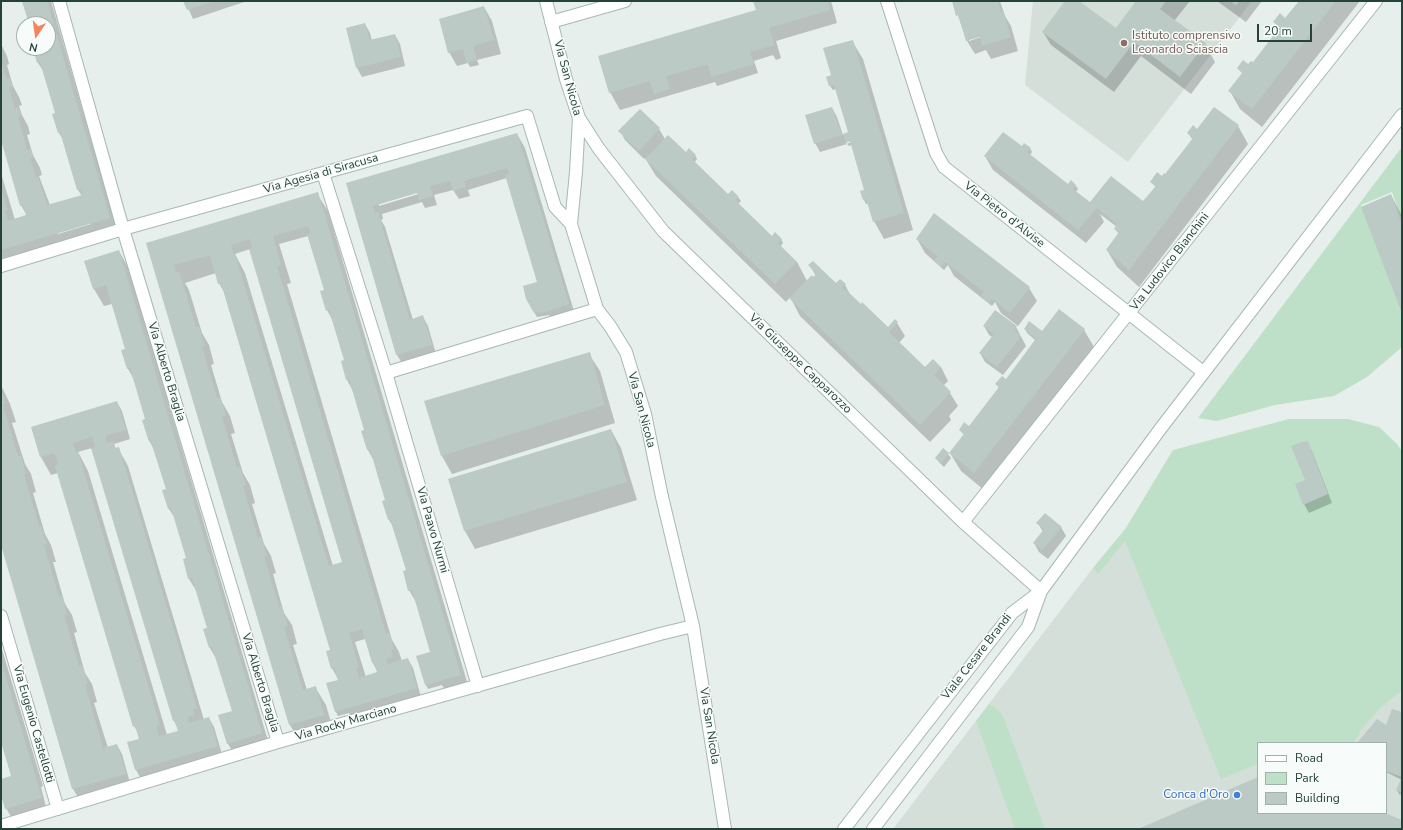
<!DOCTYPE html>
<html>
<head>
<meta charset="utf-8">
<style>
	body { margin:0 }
	#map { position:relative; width:1403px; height:830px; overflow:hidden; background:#e6efeb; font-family:"Nunito Sans",sans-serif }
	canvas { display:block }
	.frame { position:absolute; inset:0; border:2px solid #24423a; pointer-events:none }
	.legend { position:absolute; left:1257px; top:742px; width:130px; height:72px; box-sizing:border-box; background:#f7fbf9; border:1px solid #a3b1ad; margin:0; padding:5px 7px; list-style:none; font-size:12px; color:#24423a }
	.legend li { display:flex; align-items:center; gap:8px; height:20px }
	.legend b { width:20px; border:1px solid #a3b1ad }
	.north { position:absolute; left:16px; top:16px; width:40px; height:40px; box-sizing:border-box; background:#f7fbf9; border:1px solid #a3b1ad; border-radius:50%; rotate:193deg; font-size:11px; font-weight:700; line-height:16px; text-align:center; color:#24423a }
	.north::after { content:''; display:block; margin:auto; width:14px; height:18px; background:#f4845f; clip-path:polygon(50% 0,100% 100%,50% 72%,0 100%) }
	.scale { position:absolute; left:1257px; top:24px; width:55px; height:18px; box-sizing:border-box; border:2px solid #24423a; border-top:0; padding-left:5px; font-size:12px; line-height:14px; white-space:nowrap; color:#24423a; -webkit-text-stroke:3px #f7fbf9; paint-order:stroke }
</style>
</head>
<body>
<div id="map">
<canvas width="1403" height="830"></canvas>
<div class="frame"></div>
<ul class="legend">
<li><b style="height:5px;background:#fff"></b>Road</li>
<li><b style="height:11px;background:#bfe0c8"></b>Park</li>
<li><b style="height:11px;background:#bbcac4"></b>Building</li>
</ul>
<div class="north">N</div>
<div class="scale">20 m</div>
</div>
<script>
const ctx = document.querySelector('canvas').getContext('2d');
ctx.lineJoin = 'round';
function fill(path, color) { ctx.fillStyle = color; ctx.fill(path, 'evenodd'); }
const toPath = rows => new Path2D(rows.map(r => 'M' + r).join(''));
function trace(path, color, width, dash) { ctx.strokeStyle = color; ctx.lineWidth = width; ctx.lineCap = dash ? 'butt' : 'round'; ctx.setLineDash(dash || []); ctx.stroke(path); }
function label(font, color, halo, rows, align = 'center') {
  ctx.font = font + ' "Nunito Sans",sans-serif'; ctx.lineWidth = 3; ctx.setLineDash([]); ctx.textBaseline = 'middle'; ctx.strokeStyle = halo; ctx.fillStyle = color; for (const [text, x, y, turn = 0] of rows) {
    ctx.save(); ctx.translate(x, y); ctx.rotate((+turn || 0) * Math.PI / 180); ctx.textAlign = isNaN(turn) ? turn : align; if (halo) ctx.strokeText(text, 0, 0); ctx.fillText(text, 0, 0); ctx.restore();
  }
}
fill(toPath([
	[1033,1,1252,1,1128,162,1025,85],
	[1173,450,1402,511,1402,829,893,829,1093,568,1126,528],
	[1258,743,1386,743,1386,813,1258,813]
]), '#d4dfda');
fill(toPath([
	[1402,147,1402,221,1392,192,1361,205,1402,314,1402,347,1367,377,1334,396,1275,405,1217,421,1198,418],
	[1289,419,1348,419,1379,427,1397,444,1402,451,1402,690,1380,708,1361,730,1354,743,1258,743,1258,764,1221,779,1125,541,1098,574,1093,568,1126,528,1173,450],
	[989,704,997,709,1003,716,1045,829,1015,829,976,721]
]), '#bfe0c8');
fill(toPath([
	[22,1,51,1,119,236,1,264,1,173,15,220,27,216,21,205,1,137,1,44,7,56,9,64,7,65,13,86,19,97,22,105,19,106,22,115,28,126,30,134,27,135,33,155,40,168,42,175,39,176,50,205,82,196,78,190,65,143,59,133,56,114,44,72,38,63,34,48,48,48,48,24,30,24],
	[91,222,91,224,58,234,58,232],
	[185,1,247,1,193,19],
	[595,1,605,1,596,3],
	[754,1,831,1,837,23,776,41,781,58,776,60,773,55,754,61,758,73,717,86,715,82,620,110,610,92,757,11],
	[953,1,1000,1,1005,16,1011,26,1018,51,991,59,986,50,975,54,967,41],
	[984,34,985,36,969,41,969,39],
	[1066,1,1077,1,1119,32,1137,1,1190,1,1174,21,1205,44,1215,62,1191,94,1141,56,1114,92,1051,45,1043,32],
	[1217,1,1262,1,1246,22],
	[1300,1,1360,1,1262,127,1240,109,1230,91,1243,74,1238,68,1253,64,1280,28,1274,22,1285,19],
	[484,7,492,21,501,54,477,60,479,65,470,67,468,63,457,66,449,52],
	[365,24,370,33,372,41,395,35,400,44,405,66,362,77,357,68,347,29],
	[852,41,863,59,913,230,884,239,874,221,869,203,866,204,864,200,861,192,866,194,852,145,849,146,847,144,820,152,815,143,832,108,837,117,843,135,850,132,836,89,833,90,830,86,832,76],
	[859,140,846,144,846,142],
	[640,110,659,129,665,139,685,153,695,155,697,159,694,163,727,195,738,197,741,201,738,204,771,236,781,239,783,243,780,247,797,262,807,281,816,276,810,266,836,284,845,285,851,296,888,328,895,321,897,323,905,336,899,343,925,368,941,367,948,381,943,386,950,393,958,406,949,416,951,420,930,442,800,316,790,297,786,302,656,176,645,158,644,159,625,140,620,131],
	[1238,126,1248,144,1139,287,1117,267,1107,250,1119,234,1115,229,1117,227,1100,214,1104,222,1086,243,993,170,985,156,1022,148,1030,148,1032,152,1030,155,1068,185,1075,185,1078,189,1076,192,1090,204,1143,202,1156,187,1151,182,1162,178,1165,175,1193,140,1188,133,1197,130],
	[517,134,525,148,576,318,554,325,549,315,537,317,527,299,539,287,507,178,468,190,470,196,459,199,453,190,434,195,437,205,425,208,422,202,382,214,383,219,381,220,385,227,413,320,423,317,428,326,436,354,405,368,397,355,347,184],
	[422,191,422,193,379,206,379,204],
	[317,194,328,211,470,692,450,699,442,685,428,689,426,685,418,657,432,657,416,602,409,590,407,571,395,530,389,520,386,500,374,461,368,450,363,431,366,430,354,393,347,380,342,362,345,361,333,321,327,310,325,291,308,236,279,244,291,283,287,284,392,640,399,652,402,661,408,659,413,668,421,697,360,715,362,725,357,726,349,713,338,716,336,712,339,681,332,668,331,650,224,292,219,283,216,273,185,283,189,290,202,333,209,345,214,364,211,365,222,402,230,416,235,433,231,434,243,473,250,485,255,503,252,504,264,544,271,556,276,573,273,574,284,613,292,625,297,644,293,645,307,690,315,687,326,705,334,733,301,743,290,725,148,244],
	[250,249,344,567,333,566,245,273,235,254],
	[365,639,373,663,378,673,366,677,355,642],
	[1391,195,1402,216,1402,311],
	[935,215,1029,288,1037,301,1018,326,1001,313,995,302,992,306,954,276,948,265,944,270,925,253,917,239],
	[119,251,129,269,271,751,251,757,246,748,233,752,228,744,233,712,217,660,210,648,204,630,208,629,197,592,189,579,188,559,176,520,169,509,167,489,154,449,148,439,147,419,135,381,128,369,126,349,112,304,104,306,94,289,86,262],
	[984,326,1016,327,1026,346,1003,375,985,362,980,353,992,337,989,335],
	[1025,329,1042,332,1084,330,1094,347,984,490,961,471,950,453,964,435,960,430,969,427,999,389,997,384,1006,380,1035,340,1027,333],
	[589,354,600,371,615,423,452,474,442,456,426,401],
	[1,385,10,404,16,422,12,423,25,464,31,474,36,492,33,493,45,534,51,545,56,562,53,562,65,604,72,615,77,632,74,633,85,673,92,684,97,702,94,703,108,748,117,745,122,754,130,783,84,807,73,789,1,542],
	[117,402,122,411,130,439,114,444,116,449,118,448,128,466,204,720,209,718,214,727,222,754,141,779,136,770,128,743,139,740,140,736,134,726,58,473,51,475,41,457,32,427],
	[92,448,174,721,179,731,167,735,88,471,78,452],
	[611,430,621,448,637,500,475,549,465,531,449,479],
	[1307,443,1312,451,1332,503,1309,513,1304,504,1297,484,1306,481],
	[948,454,951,458,944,467,939,462],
	[1038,523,1061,527,1066,536,1048,559,1039,552,1034,543,1043,532],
	[1,646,43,786,41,787,46,807,11,817,6,808,1,792,1,780,12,776,1,738],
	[1402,713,1402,795,1399,794,1397,790,1402,780,1386,772,1386,743,1359,743,1387,726]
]), '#0003');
fill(toPath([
	[22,1,47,1,110,218,1,250,1,189,8,210,5,211,8,221,26,215,23,205,20,206,1,140,1,62,7,79,10,78,12,87,9,88,15,108,18,107,21,116,18,117,27,150,31,149,33,157,30,158,36,177,38,177,47,205,82,195,81,189,77,190,60,132,58,133,52,114,55,113,40,62,37,63,33,48,48,48,48,24,29,24],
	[183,1,215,1,187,10],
	[753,1,828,1,830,10,769,28,774,45,750,52,754,64,711,77,708,64,666,76,670,89,654,94,650,81,609,93,598,56,756,10],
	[952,1,998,1,1001,12,1003,11,1011,37,982,46,980,37,966,41,958,15,956,16],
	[1065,1,1079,1,1116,28,1136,1,1166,1,1160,9,1206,43,1180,77,1134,42,1106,79,1042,32],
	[1230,1,1239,1,1236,5],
	[1299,1,1336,1,1252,109,1228,91,1242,73,1237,68,1243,60,1248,64,1251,61,1253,62,1280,27,1273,22,1280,13,1285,18],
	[484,6,494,40,473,46,477,60,467,63,463,49,448,53,439,19],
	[365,23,370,40,395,34,401,57,356,68,346,28],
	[853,40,904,213,873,222,866,199,863,200,860,191,864,190,850,141,846,143,843,134,848,132,834,85,829,86,826,77,831,75,823,48],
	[832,107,842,135,814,144,805,115],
	[1214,107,1239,125,1129,270,1106,250,1119,232,1114,229,1117,224,1097,208,1078,230,984,156,1003,132,1022,146,1024,143,1031,148,1027,152,1068,184,1071,180,1076,185,1073,189,1090,202,1111,176,1143,201,1156,186,1150,182,1157,172,1162,176,1164,173,1165,174,1193,138,1187,133,1193,125,1197,129],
	[640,109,660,128,639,151,618,131],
	[517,133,569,304,545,312,534,313,526,299,523,286,537,282,505,175,509,174,507,168,464,181,466,187,453,191,450,181,430,186,433,196,419,200,417,193,373,206,375,213,378,212,410,320,423,315,432,345,396,355,346,183],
	[668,135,686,152,689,148,696,155,692,159,728,194,732,190,739,197,735,200,772,236,775,232,782,239,778,243,797,262,775,284,645,159],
	[318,192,461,675,425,685,416,656,430,652,412,590,408,591,403,571,406,570,390,519,388,520,382,501,385,500,378,477,370,449,367,450,361,431,364,430,349,379,346,380,341,361,344,360,329,310,326,311,320,291,324,290,307,234,310,232,308,226,273,236,281,265,277,266,386,634,389,633,394,649,391,650,393,657,386,659,388,664,408,658,417,688,335,712,326,683,338,680,334,668,331,669,326,651,330,650,221,283,218,284,210,255,174,265,176,272,179,271,196,327,199,327,205,346,202,347,217,398,220,397,226,415,222,416,237,468,240,467,246,485,243,486,258,538,261,537,267,556,264,556,279,607,282,606,288,626,284,627,303,690,316,686,324,715,289,725,146,243],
	[250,239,252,248,249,249,342,562,329,566,235,254,234,255,231,245],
	[362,629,372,663,374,662,377,672,359,678,356,668,359,667,349,633],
	[1391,194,1402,226,1402,314,1361,207],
	[934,213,1030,287,1010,313,992,299,989,303,981,296,984,292,945,262,941,267,934,261,938,256,916,239],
	[119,250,262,733,227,744,218,715,232,711,212,647,209,648,203,629,207,628,192,578,188,579,183,559,186,558,171,508,168,509,162,490,166,489,150,439,148,439,142,420,145,419,130,368,127,369,121,350,125,349,106,285,93,289,84,261],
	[813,261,836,283,840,279,846,284,842,288,844,290,845,289,861,304,862,302,888,327,895,319,898,322,889,332,925,367,933,359,941,367,934,375,951,392,920,425,789,298,812,275,813,277,817,274,808,265],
	[1059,309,1085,329,974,473,949,453,941,464,935,458,943,448,949,453,964,434,959,430,964,422,969,426,999,387,995,384,1002,376,1006,379,1036,339,1024,329,1029,321,1042,331],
	[995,310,1017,326,1014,330,1021,336,997,367,979,353,994,334,983,326],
	[590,352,605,405,441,456,424,401],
	[1,388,6,404,3,405,18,456,21,456,26,474,24,475,39,526,41,526,47,544,44,545,59,597,62,596,67,614,64,615,79,666,82,665,88,684,85,685,103,748,117,744,126,774,72,789,1,545],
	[117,401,126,430,105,436,107,443,113,441,115,448,119,447,197,708,193,709,194,715,188,717,189,723,209,717,218,746,135,770,127,742,139,739,135,726,133,727,55,466,58,464,55,453,40,457,31,427],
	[92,437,95,447,91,448,173,721,175,721,178,731,159,736,156,726,160,725,78,452,76,453,73,443],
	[611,429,627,482,464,531,448,479],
	[1305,441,1305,442,1308,441,1328,494,1303,505,1295,484,1305,480,1291,446],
	[1045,513,1062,527,1042,550,1033,543,1044,529,1036,523],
	[1,661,42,798,5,809,1,795,1,779,11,776,1,742],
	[1392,709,1402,712,1402,793,1396,790,1402,777,1386,771,1386,743,1357,743,1377,719,1386,725],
	[1258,777,1258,813,1385,813,1402,820,1402,829,1138,829]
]), '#bbcac4');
const street = toPath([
	[59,1,123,229,278,742],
	[546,1,566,79,579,118,576,172,571,224,597,309,610,326,626,352,645,414,662,497,693,626,725,829],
	[887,1,936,153,944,167,1203,372],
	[551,22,625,1],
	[579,118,599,149,663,231,963,522,1041,591],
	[323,173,386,373,478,686],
	[1,266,123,229,527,116,555,207,571,224],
	[386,373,597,309],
	[963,522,1376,1],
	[1,616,58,809],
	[1,826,278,742,660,634,693,626],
	[844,829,1012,613,1041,591],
	[873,829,1028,627,1041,591,1161,428,1402,115]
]);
trace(street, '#a8b8b2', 14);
trace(street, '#fff', 12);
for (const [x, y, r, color] of [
	[1124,43,4,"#8d6e63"],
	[1237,795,4,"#3f7fe0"]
]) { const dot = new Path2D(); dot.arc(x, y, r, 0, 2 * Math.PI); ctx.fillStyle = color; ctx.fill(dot); trace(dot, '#f7fbf9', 1.5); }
label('12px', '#785e54', '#f7fbf9', [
	["Istituto comprensivo",1132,36],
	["Leonardo Sciascia",1132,50]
], 'left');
label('12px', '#24423a', '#f7fbf9', [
	["Via San Nicola",567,78,75],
	["Via Agesia di Siracusa",321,174,-16],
	["Via Pietro d'Alvise",1004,215,38],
	["Via Ludovico Bianchini",1170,262,-52],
	["Via Giuseppe Capparozzo",800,364,44],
	["Via Alberto Braglia",166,372,73],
	["Via San Nicola",641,410,75],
	["Via Paavo Nurmi",432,530,74],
	["Viale Cesare Brandi",977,657,-52],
	["Via Alberto Braglia",260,683,73],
	["Via Rocky Marciano",346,723,-16],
	["Via Eugenio Castellotti",33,724,74],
	["Via San Nicola",709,726,81]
]);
label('12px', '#366cbe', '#f7fbf9', [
	["Conca d'Oro",1229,795]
], 'right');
</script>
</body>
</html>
